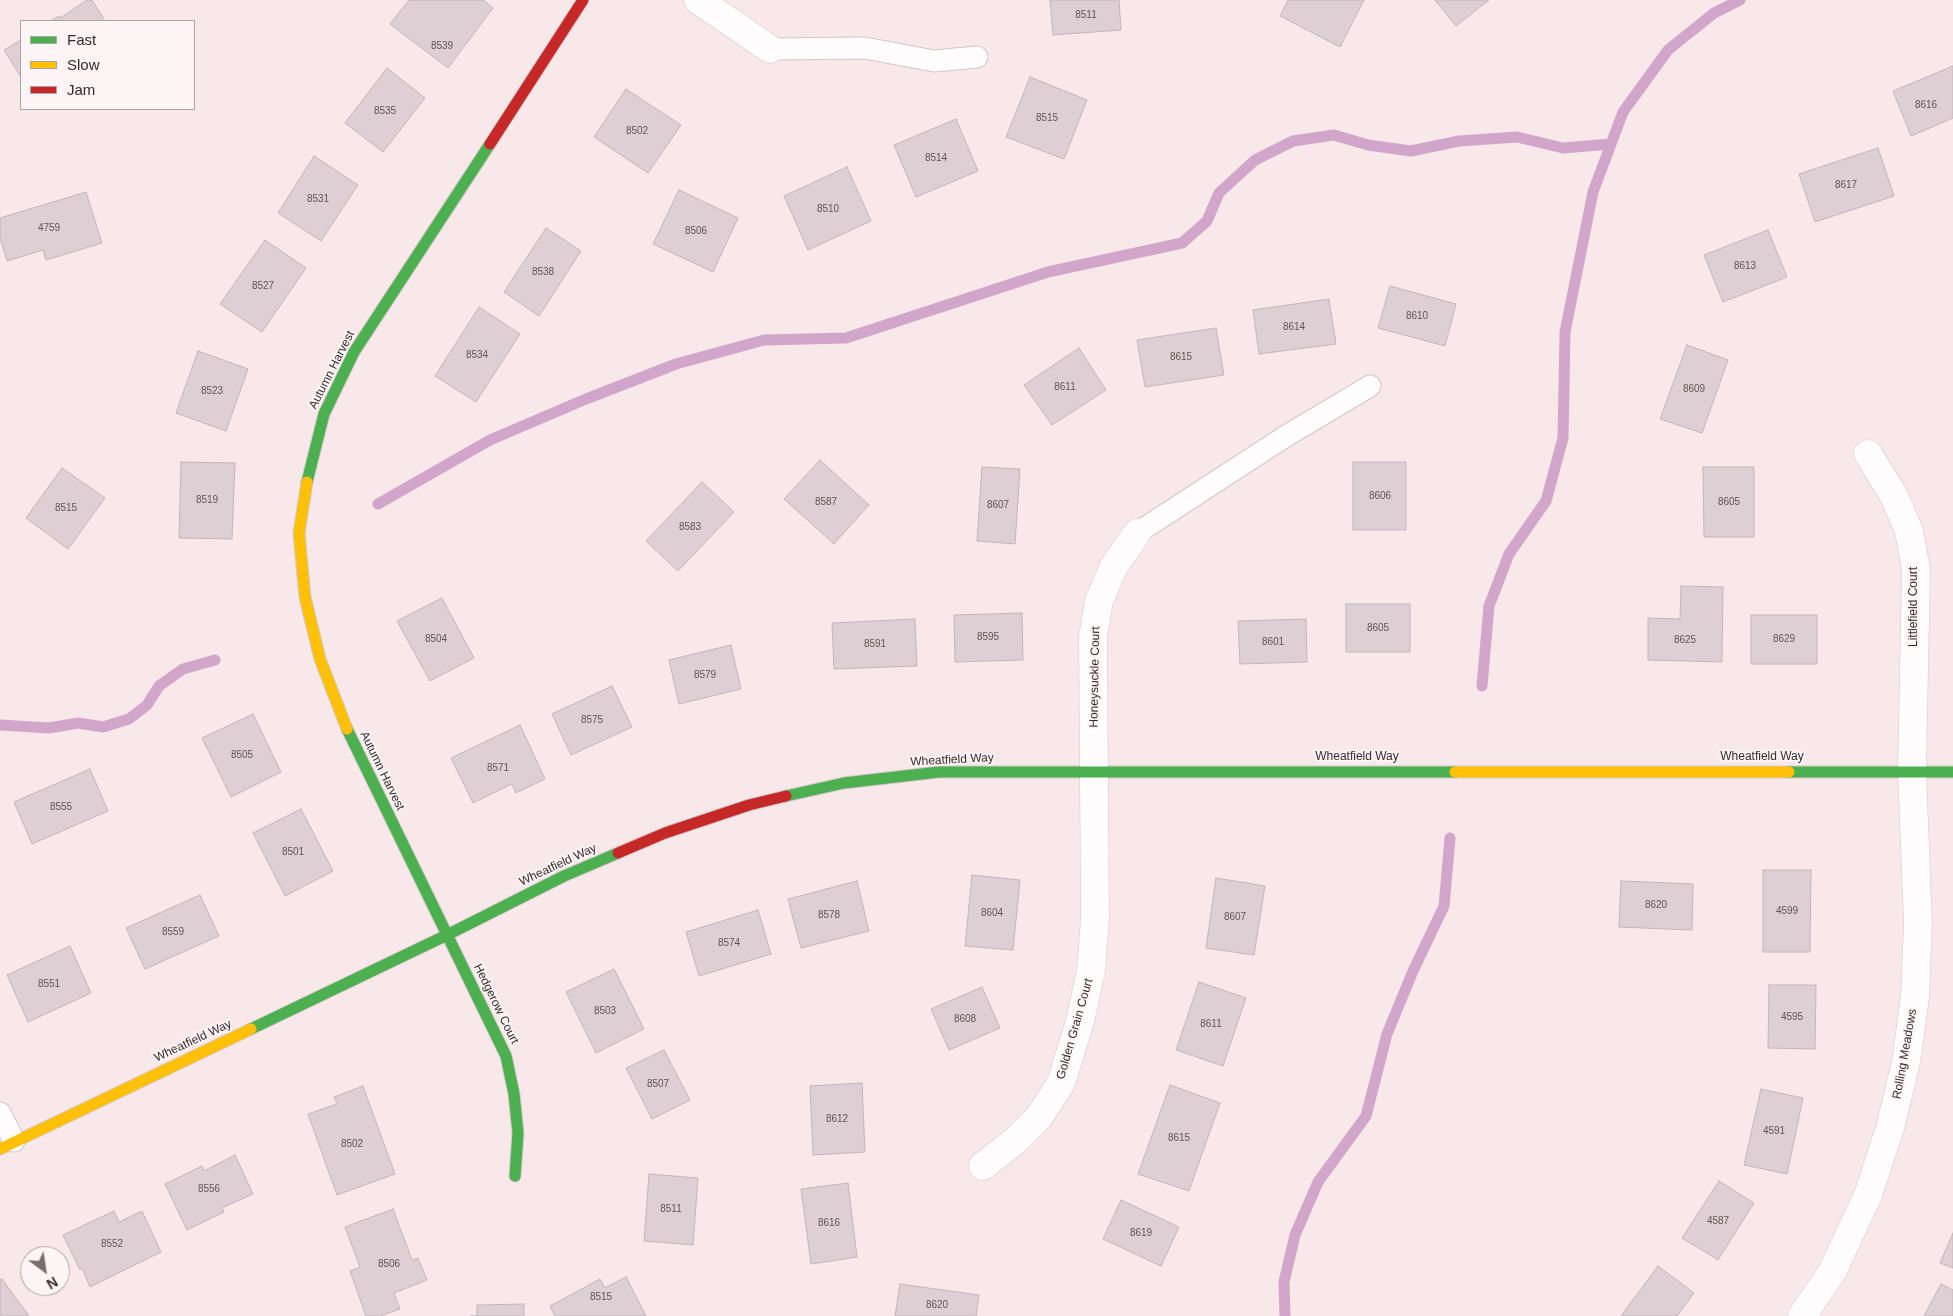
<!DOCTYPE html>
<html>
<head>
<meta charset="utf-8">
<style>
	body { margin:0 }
	#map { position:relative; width:1953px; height:1316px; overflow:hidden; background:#f8e8ea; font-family:Arial,sans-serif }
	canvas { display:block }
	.legend { position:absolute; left:20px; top:20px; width:175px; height:90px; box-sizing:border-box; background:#fcf4f5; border:1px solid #aea3a5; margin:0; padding:6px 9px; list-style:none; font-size:15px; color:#382a2c }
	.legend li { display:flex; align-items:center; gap:10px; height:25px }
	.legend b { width:25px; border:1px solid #aea3a5 }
	.north { position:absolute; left:20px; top:1246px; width:50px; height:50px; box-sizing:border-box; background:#fcf4f5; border:1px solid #aea3a5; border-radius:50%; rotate:149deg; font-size:14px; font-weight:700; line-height:20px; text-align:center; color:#382a2c }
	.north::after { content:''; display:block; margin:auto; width:18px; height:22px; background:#7b6c6e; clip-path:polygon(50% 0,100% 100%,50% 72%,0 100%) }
</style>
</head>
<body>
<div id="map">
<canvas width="1953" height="1316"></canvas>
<ul class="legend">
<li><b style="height:6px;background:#4caf50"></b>Fast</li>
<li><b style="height:6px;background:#ffc107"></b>Slow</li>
<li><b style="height:6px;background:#c62828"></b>Jam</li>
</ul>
<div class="north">N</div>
</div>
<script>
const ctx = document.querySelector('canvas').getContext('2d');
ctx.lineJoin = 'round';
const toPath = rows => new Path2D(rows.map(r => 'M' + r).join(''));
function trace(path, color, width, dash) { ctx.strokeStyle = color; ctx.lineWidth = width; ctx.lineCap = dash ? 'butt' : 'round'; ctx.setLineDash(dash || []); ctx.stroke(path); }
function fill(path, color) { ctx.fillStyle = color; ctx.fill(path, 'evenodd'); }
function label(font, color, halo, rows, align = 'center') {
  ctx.font = font + ' Arial,sans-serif'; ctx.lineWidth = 4; ctx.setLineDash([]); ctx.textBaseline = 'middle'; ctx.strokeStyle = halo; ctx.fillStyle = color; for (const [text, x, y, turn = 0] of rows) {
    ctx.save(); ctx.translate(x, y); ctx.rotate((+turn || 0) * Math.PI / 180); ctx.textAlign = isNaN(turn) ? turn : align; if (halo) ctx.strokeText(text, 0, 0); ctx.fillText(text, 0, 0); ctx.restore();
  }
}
trace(toPath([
	[378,504,490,440,586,399,676,364,764,340,846,338,1048,272,1182,243,1207,221,1219,193,1255,160,1293,141,1334,135,1368,145,1411,151,1459,141,1517,137,1563,148,1611,144],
	[1482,686,1489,606,1509,554,1546,501,1563,438,1565,332,1593,192,1623,112,1668,50,1714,13,1740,0],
	[0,725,49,728,78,723,103,727,129,719,147,705,159,686,183,669,215,660],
	[1285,1316,1284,1282,1295,1235,1318,1182,1366,1116,1387,1034,1413,971,1444,906,1450,838]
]), '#d2a6ca', 11);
const building = toPath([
	[87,0,92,0,105,21,51,21,59,16,60,18,87,0],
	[409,0,483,0,493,8,448,68,390,24,409,0],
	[1050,0,1119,0,1121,30,1053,35,1050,0],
	[1288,0,1364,0,1340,47,1280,16,1288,0],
	[1435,0,1489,0,1456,26,1435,0],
	[21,40,21,77,4,50,21,40],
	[1953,66,1953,118,1911,136,1893,91,1953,66],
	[387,68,425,98,383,152,345,123,387,68],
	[1030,77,1087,100,1064,159,1006,137,1030,77],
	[626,89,681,125,648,173,594,137,626,89],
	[956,119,978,171,916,197,894,145,956,119],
	[1878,148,1894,196,1815,222,1799,174,1878,148],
	[314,156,358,185,321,241,278,213,314,156],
	[847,167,871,221,808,250,784,196,847,167],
	[679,190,738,218,713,272,653,244,679,190],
	[86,192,102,243,46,260,43,250,7,261,0,238,0,218,86,192],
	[546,228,581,251,539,316,504,292,546,228],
	[1768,230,1787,277,1723,302,1704,255,1768,230],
	[265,240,306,268,262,332,220,304,265,240],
	[1390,286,1456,304,1445,346,1378,328,1390,286],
	[1329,299,1336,344,1259,354,1253,310,1329,299],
	[479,307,520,334,476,402,435,376,479,307],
	[1216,328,1224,375,1145,387,1137,340,1216,328],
	[1687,345,1728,360,1702,433,1660,419,1687,345],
	[1079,348,1106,390,1052,425,1024,385,1079,348],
	[198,351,248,369,226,431,176,413,198,351],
	[820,460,869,505,834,544,784,499,820,460],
	[181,462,235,463,232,539,179,538,181,462],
	[1353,462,1406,462,1406,530,1353,530,1353,462],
	[982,467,1020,469,1015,544,977,541,982,467],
	[1703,467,1754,467,1754,537,1704,537,1703,467],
	[62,468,105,498,68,549,26,518,62,468],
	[702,482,734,512,678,571,646,541,702,482],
	[1681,586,1723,587,1722,662,1648,660,1648,618,1680,619,1681,586],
	[442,598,474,658,430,681,397,621,442,598],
	[1346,604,1410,604,1410,652,1346,652,1346,604],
	[1022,613,1023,660,955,662,954,615,1022,613],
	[1751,615,1817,615,1817,664,1751,664,1751,615],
	[915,619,917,666,834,669,832,623,915,619],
	[1306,619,1307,662,1240,664,1238,621,1306,619],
	[731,645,741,689,679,704,669,660,731,645],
	[612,686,632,727,571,755,552,714,612,686],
	[253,714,281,772,231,797,202,738,253,714],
	[520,725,545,779,516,793,512,784,473,803,451,758,520,725],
	[90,769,108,811,32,844,14,802,90,769],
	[301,809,333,871,285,896,253,833,301,809],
	[1763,870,1811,870,1810,952,1763,952,1763,870],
	[972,875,1020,880,1013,950,965,946,972,875],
	[1216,878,1265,886,1254,955,1206,948,1216,878],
	[857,881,869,931,801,948,788,899,857,881],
	[1621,881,1693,884,1692,930,1619,927,1621,881],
	[200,895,219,936,145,969,126,928,200,895],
	[758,910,771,954,699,976,686,932,758,910],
	[70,946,91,993,28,1022,7,975,70,946],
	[614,969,644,1029,596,1053,566,992,614,969],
	[1199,982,1246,998,1223,1066,1176,1050,1199,982],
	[1769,985,1816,985,1815,1049,1768,1048,1769,985],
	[982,987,1000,1028,949,1050,931,1009,982,987],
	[664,1050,690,1100,652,1119,626,1068,664,1050],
	[862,1083,865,1152,813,1155,810,1086,862,1083],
	[1170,1085,1220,1103,1189,1191,1138,1174,1170,1085],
	[363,1086,395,1174,337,1195,308,1114,337,1104,334,1097,363,1086],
	[1761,1089,1803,1098,1787,1174,1744,1165,1761,1089],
	[235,1155,253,1194,222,1208,224,1212,187,1230,165,1184,202,1166,204,1171,235,1155],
	[649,1174,698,1178,693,1245,644,1241,649,1174],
	[1719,1181,1754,1203,1718,1260,1682,1238,1719,1181],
	[848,1183,857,1257,811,1264,801,1189,848,1183],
	[1121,1200,1179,1227,1161,1266,1103,1239,1121,1200],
	[393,1209,412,1260,418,1258,427,1280,394,1293,400,1309,380,1316,366,1316,350,1271,360,1267,345,1227,393,1209],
	[114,1211,119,1222,142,1211,161,1252,90,1287,82,1268,80,1270,63,1235,114,1211],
	[1953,1233,1953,1268,1940,1263,1953,1233],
	[1658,1266,1694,1293,1677,1316,1621,1316,1658,1266],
	[626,1277,646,1316,555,1316,550,1306,600,1279,605,1288,626,1277],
	[2,1279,29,1316,0,1316,0,1280,2,1279],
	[900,1284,979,1295,976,1316,895,1316,900,1284],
	[1941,1284,1953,1290,1953,1316,1924,1316,1941,1284],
	[524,1304,524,1316,470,1316,477,1316,477,1305,524,1304]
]);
fill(building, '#ddcfd3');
trace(building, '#c2b5b9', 1);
const lane = toPath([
	[770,49,865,48,934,61,977,57],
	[1137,533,1286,436,1370,386],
	[0,1113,14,1141]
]);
const street = toPath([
	[698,0,770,49],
	[983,1166,1016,1140,1039,1117,1061,1083,1080,1021,1091,971,1095,919,1093,637,1099,601,1114,566,1137,533],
	[1802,1316,1832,1272,1868,1195,1890,1128,1906,1062,1915,997,1918,923,1912,771,1916,569,1909,531,1894,496,1868,454]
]);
const fast = toPath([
	[307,482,324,414,354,352,490,144],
	[347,729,506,1056,514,1094,518,1133,515,1176],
	[1789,772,1953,772],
	[786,796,844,783,939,772,1455,772],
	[251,1029,447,935,564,876,618,853]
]);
const slow = toPath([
	[307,482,299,533,305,597,320,659,347,729],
	[1455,772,1789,772],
	[0,1149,251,1029]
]);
const jam = toPath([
	[490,144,583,0],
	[618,853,665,833,749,805,786,796]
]);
trace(lane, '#d4c6c7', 23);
trace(street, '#d4c6c7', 29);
trace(fast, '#d4c6c7', 13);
trace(slow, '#d4c6c7', 13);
trace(jam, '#d4c6c7', 13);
trace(lane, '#fefcfc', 21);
trace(street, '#fefcfc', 28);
trace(fast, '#4caf50', 11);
trace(slow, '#ffc107', 11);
trace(jam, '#c62828', 11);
label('10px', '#625456', null, [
	["8511",1086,15],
	["8539",442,46],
	["8616",1926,105],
	["8535",385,111],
	["8515",1047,118],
	["8502",637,131],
	["8514",936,158],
	["8617",1846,185],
	["8531",318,199],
	["8510",828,209],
	["4759",49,228],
	["8506",696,231],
	["8613",1745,266],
	["8538",543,272],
	["8527",263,286],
	["8610",1417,316],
	["8614",1294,327],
	["8534",477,355],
	["8615",1181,357],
	["8611",1065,387],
	["8609",1694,389],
	["8523",212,391],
	["8606",1380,496],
	["8519",207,500],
	["8587",826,502],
	["8605",1729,502],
	["8607",998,505],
	["8515",66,508],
	["8583",690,527],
	["8605",1378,628],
	["8595",988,637],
	["8504",436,639],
	["8629",1784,639],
	["8625",1685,640],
	["8601",1273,642],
	["8591",875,644],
	["8579",705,675],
	["8575",592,720],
	["8505",242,755],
	["8571",498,768],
	["8555",61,807],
	["8501",293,852],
	["8620",1656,905],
	["4599",1787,911],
	["8604",992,913],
	["8578",829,915],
	["8607",1235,917],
	["8559",173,932],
	["8574",729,943],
	["8551",49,984],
	["8503",605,1011],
	["4595",1792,1017],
	["8608",965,1019],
	["8611",1211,1024],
	["8507",658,1084],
	["8612",837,1119],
	["4591",1774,1131],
	["8615",1179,1138],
	["8502",352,1144],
	["8556",209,1189],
	["8511",671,1209],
	["4587",1718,1221],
	["8616",829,1223],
	["8619",1141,1233],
	["8552",112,1244],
	["8506",389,1264],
	["8515",601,1297],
	["8620",937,1305]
]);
label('12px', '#382a2c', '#fcf4f5', [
	["Autumn Harvest",332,370,-63],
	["Littlefield Court",1914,607,-90],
	["Honeysuckle Court",1095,677,-89],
	["Wheatfield Way",1357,757],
	["Wheatfield Way",1762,757],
	["Wheatfield Way",952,760,-3],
	["Autumn Harvest",382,771,64],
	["Wheatfield Way",558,865,-25],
	["Hedgerow Court",496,1004,64],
	["Golden Grain Court",1075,1029,-74],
	["Wheatfield Way",193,1041,-25],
	["Rolling Meadows",1905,1054,-80]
]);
</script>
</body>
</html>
